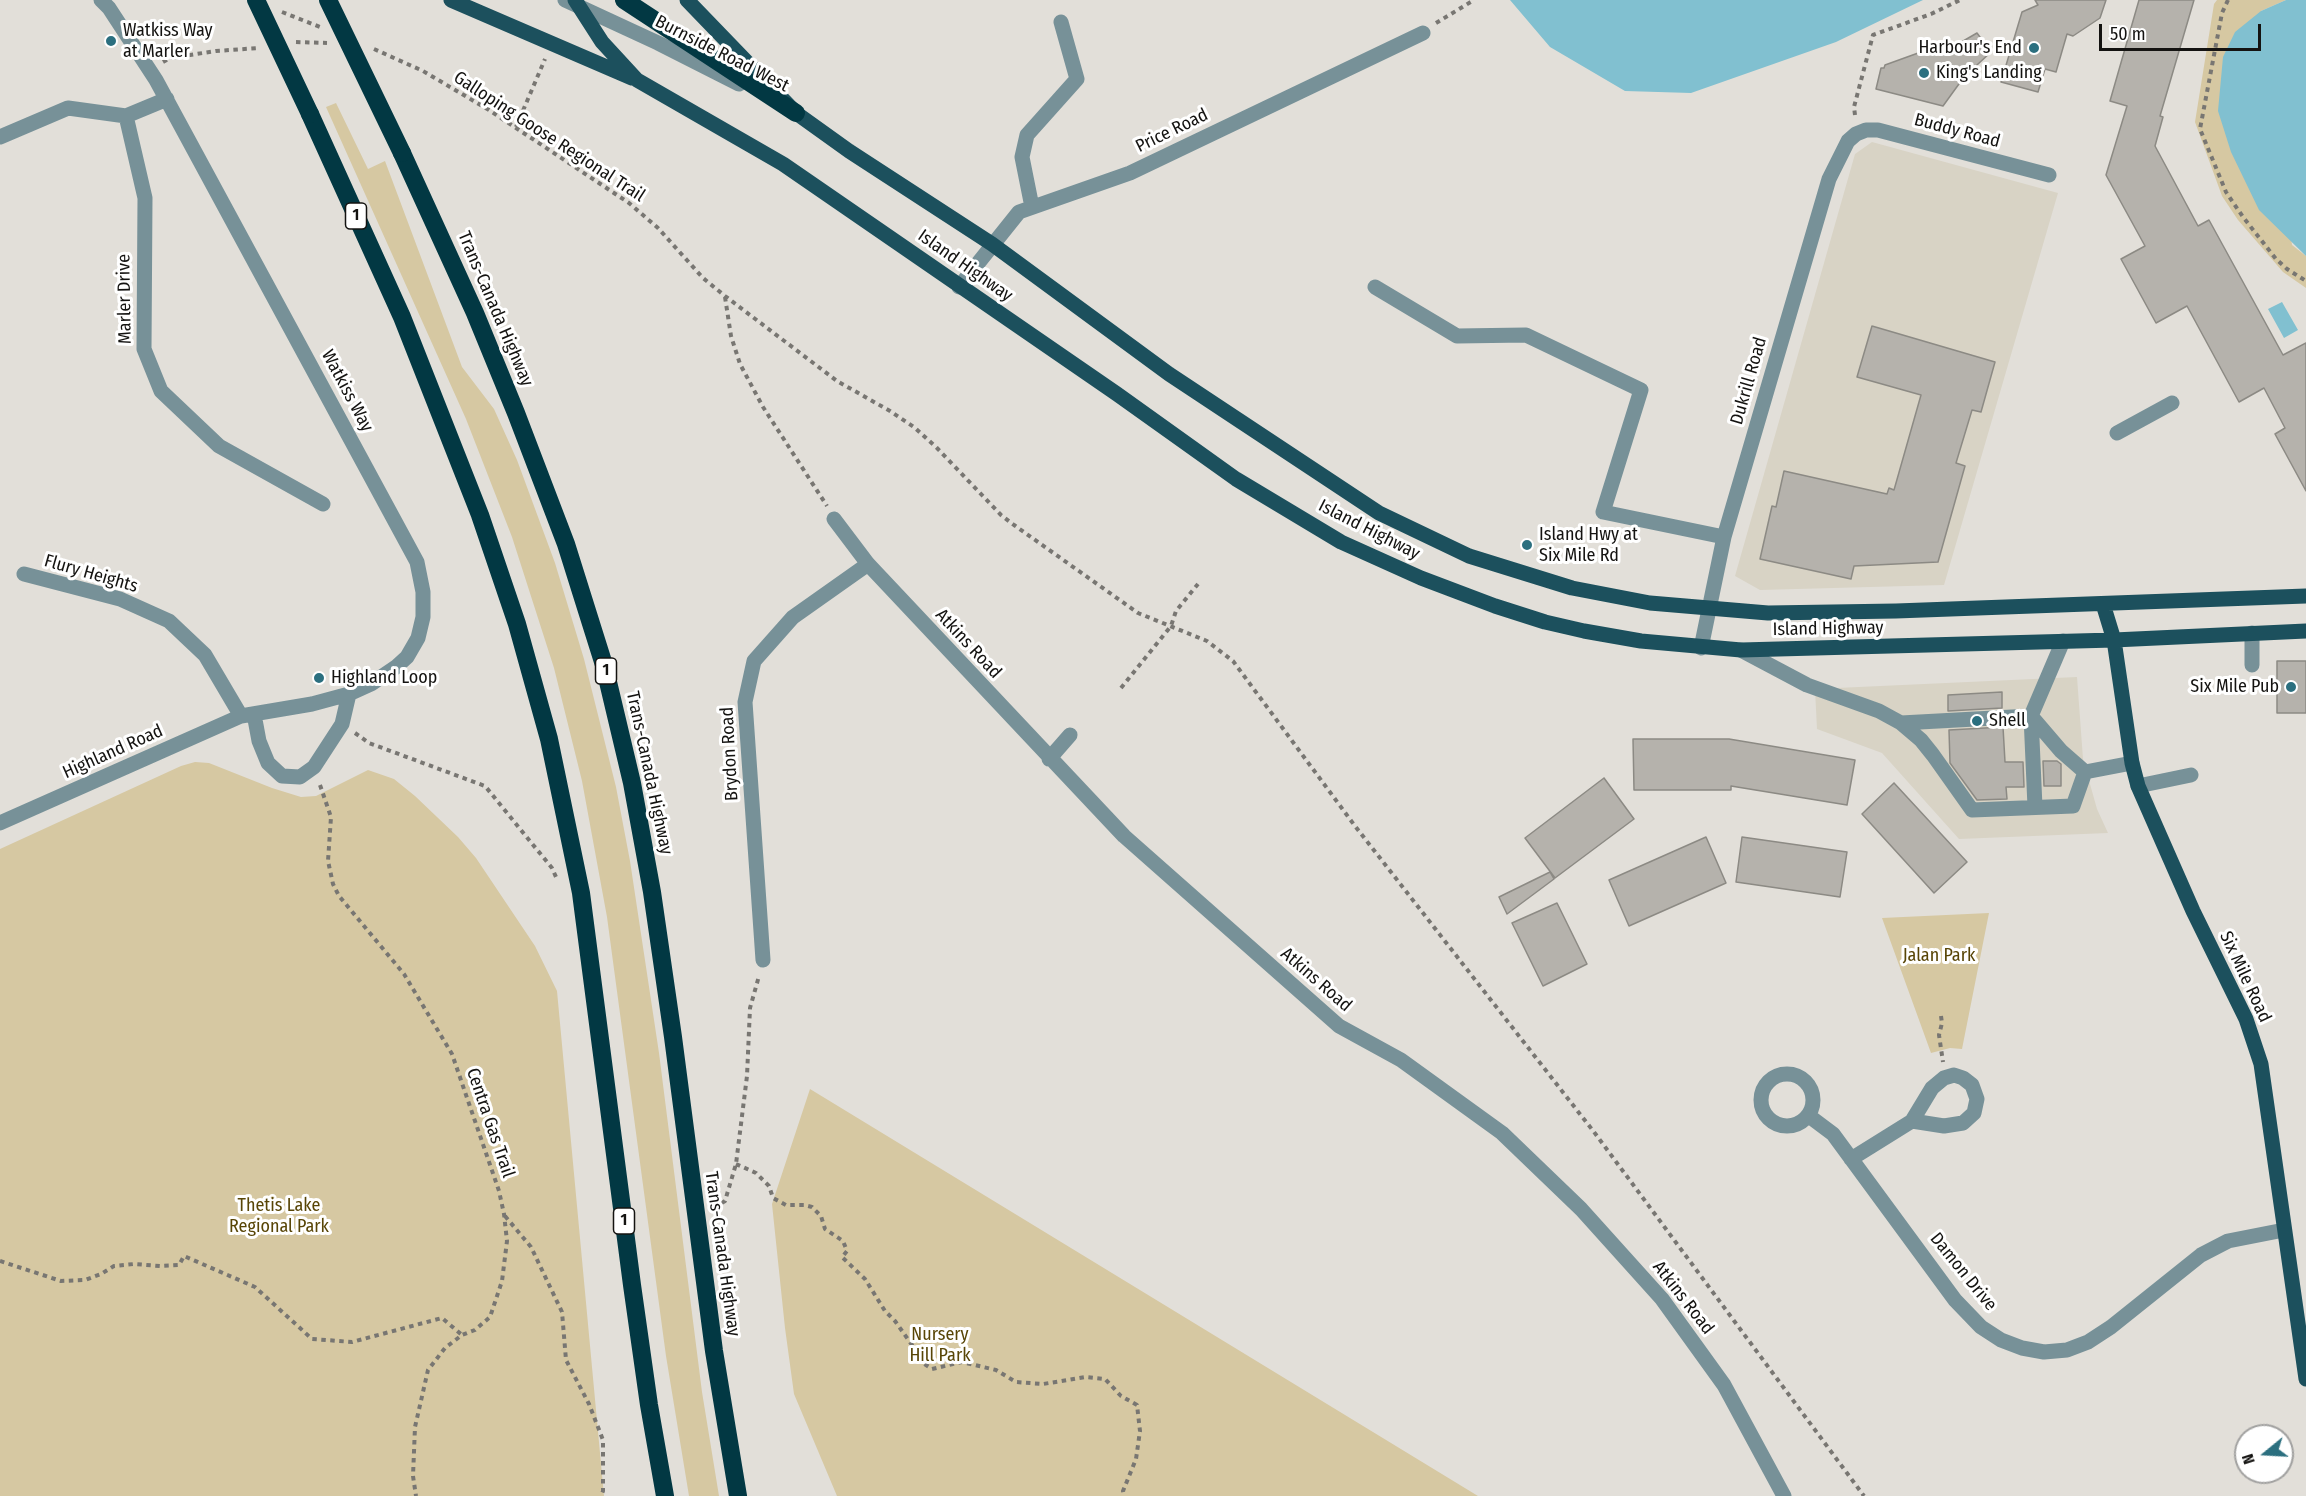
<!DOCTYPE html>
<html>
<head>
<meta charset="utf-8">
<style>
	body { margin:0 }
	#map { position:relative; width:2306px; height:1496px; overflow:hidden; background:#e2dfd9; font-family:"Fira Sans Condensed",sans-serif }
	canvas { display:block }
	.north { position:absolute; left:2234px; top:1424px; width:60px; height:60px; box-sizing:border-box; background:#fff; border:2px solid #a1a1a0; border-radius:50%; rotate:252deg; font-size:16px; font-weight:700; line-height:24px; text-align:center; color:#141311 }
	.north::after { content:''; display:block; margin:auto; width:21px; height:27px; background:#2b6f7f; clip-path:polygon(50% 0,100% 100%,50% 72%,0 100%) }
	.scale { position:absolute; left:2099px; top:24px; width:162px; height:27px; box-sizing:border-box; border:3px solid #141311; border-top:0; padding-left:8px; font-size:18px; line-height:21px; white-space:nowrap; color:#141311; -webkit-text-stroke:4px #fff; paint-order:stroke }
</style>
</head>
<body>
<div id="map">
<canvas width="2306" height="1496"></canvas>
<div class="north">N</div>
<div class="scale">50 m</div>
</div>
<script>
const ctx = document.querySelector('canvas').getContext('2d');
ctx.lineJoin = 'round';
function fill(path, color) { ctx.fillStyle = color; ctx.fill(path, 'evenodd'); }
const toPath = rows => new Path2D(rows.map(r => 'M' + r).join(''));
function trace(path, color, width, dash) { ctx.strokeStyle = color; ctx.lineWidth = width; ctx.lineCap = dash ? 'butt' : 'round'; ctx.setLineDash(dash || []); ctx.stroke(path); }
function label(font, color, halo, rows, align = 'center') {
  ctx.font = font + ' "Fira Sans Condensed",sans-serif'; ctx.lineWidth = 6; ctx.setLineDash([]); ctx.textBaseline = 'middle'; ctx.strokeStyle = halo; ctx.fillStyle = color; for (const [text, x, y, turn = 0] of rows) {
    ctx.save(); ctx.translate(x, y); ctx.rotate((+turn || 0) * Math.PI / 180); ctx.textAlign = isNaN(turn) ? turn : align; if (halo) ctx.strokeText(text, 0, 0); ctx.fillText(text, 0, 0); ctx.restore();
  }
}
fill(toPath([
	[1872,142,2058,193,1944,585,1760,590,1735,576,1855,154],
	[2077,677,2083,759,2097,809,2108,833,1959,839,1882,753,1817,729,1815,689]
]), '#d8d3c5');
fill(toPath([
	[2217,0,2286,0,2261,11,2292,245,2306,256,2306,288,2283,272,2238,220,2222,196,2195,122,2214,4],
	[336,103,368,169,385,161,462,367,494,409,517,460,555,563,584,659,616,787,630,861,659,1053,702,1392,719,1496,689,1496,666,1356,607,917,582,781,554,668,512,537,466,419,326,107],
	[195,762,209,763,272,788,301,797,316,796,368,770,394,779,415,796,458,837,476,858,535,946,557,991,604,1496,0,1496,0,849,181,766],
	[1989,913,1962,1049,1950,1048,1931,1053,1882,918],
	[810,1089,1478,1496,837,1496,794,1394,785,1328,772,1204]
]), '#d6c8a2');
fill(toPath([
	[1510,0,1923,0,1836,42,1691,93,1625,91,1550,47],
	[2286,0,2306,0,2306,256,2259,210,2231,152,2218,111,2223,57,2235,32,2261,11],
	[2282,302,2298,330,2284,338,2268,309]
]), '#81c0d0');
const building = toPath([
	[2035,0,2106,0,2100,18,2073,36,2067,34,2056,72,2045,69,2038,92,2001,82,2022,12,2038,5,2035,0],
	[2139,0,2194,0,2160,116,2163,117,2155,146,2198,226,2209,220,2283,355,2306,343,2306,491,2275,434,2285,428,2264,388,2239,402,2187,306,2156,323,2121,259,2145,246,2106,175,2127,106,2110,101,2139,0],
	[1977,33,1991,52,1964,77,1943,106,1876,89,1881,68,1884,68,1885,65,1932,48,1958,44,1977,33],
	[1872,326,1995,362,1981,412,1972,410,1956,463,1965,466,1938,562,1854,566,1851,579,1760,559,1772,506,1776,507,1784,471,1887,494,1889,488,1894,490,1921,395,1857,377,1872,326],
	[2277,661,2306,661,2306,713,2277,713,2277,661],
	[2002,692,2002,708,1948,711,1948,695,2002,692],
	[2003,727,2005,762,2023,762,2024,787,2006,787,2007,799,1977,800,1950,763,1949,730,2003,727],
	[1633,739,1729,739,1855,760,1847,805,1731,786,1731,790,1634,790,1633,739],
	[2043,761,2057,761,2061,764,2061,786,2044,786,2043,761],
	[1604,778,1634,819,1555,878,1525,838,1604,778],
	[1894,783,1967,862,1934,893,1862,814,1894,783],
	[1706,837,1726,883,1629,926,1609,880,1706,837],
	[1742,837,1847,852,1840,897,1736,882,1742,837],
	[1550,872,1554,879,1507,914,1499,897,1550,872],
	[1557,903,1587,964,1543,986,1512,923,1557,903]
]);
fill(building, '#b5b2ac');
trace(building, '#8c8a84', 1.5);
trace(toPath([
	[2228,0,2222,13,2200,129,2226,192,2243,217,2276,259,2287,269,2306,281],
	[282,12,320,27],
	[1436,23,1474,0],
	[296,42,327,43],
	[374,49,423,71,489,110,629,203,658,228,703,278,725,296,837,381,890,411,914,427,937,448,1001,515,1014,525,1138,613,1207,641,1233,661,1355,826,1594,1132,1864,1496],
	[163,62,170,58,216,51,259,48],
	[1855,115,1854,107,1873,35,1931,14,1960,0],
	[516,127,545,59],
	[725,297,731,336,740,364,763,407,827,506],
	[1121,688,1171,626,1176,611,1198,584],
	[355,733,369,743,485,786,552,868,556,877],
	[320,785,331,817,328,861,333,884,339,896,404,974,452,1054,499,1191,504,1214,507,1241,502,1281,490,1317,475,1330,462,1335,445,1348,428,1370,415,1427,413,1476,416,1496],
	[1941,1016,1942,1023,1939,1035,1943,1062],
	[736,1164,756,1173,769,1186,773,1198,786,1205,804,1205,812,1207,821,1216,825,1229,843,1241,847,1251,842,1257,865,1279,885,1311,895,1321,912,1345,920,1361,932,1369,962,1362,996,1370,1016,1382,1043,1384,1086,1377,1105,1379,1121,1396,1137,1405,1140,1431,1136,1459,1123,1491,1124,1496],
	[714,1208,725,1201,736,1164,747,1076,750,1008,759,976],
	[505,1216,531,1247,562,1312,566,1360,589,1404,603,1440,603,1491,601,1496],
	[0,1261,61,1281,85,1280,101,1274,114,1266,134,1264,160,1266,179,1265,184,1256,255,1287,312,1339,352,1342,442,1318,462,1335]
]), '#787672', 4, [4.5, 4.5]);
trace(toPath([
	[565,0,658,43,739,84],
	[126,116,145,198,144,349,161,391,219,446,323,504],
	[0,137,68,108,126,116,167,99],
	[1032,207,1022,157,1027,135,1077,79,1061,22],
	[959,287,1019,212,1130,173,1423,33],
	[1375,287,1457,336,1526,335,1641,390,1603,512,1724,537],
	[2117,433,2172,403],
	[834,519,868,564,1124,836,1339,1026,1401,1060,1502,1133,1581,1209,1662,1299,1724,1385,1784,1496],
	[24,574,120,599,169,621,205,655,241,716],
	[2252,633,2252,665],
	[1701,648,1724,537,1829,179,1848,141,1856,134,1866,130,1878,130,2049,175],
	[1741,650,1807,685,1879,711,1901,723,1921,740,1933,755,1972,810,2073,806,2085,772],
	[254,714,259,741,268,763,282,776,300,777,314,767,342,724,349,694],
	[2031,716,2035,807],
	[2031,716,2061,751,2085,772],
	[1901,723,2031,716,2063,641],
	[1049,759,1070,735],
	[2085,772,2132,763],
	[2138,786,2191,775],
	[0,823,241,716,312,704,349,694,371,684,396,667,407,657,418,638,423,617,423,592,417,562,156,80,109,8,101,0],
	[763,960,745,702,754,661,793,617,868,564],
	'1761 1100a26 26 0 1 1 52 0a26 26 0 1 1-52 0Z',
	[1809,1116,1833,1134,1955,1300,1981,1327,2001,1340,2022,1348,2044,1352,2067,1350,2088,1342,2111,1327,2201,1255,2228,1241,2284,1230],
	[1851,1159,1912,1121,1932,1088,1944,1078,1954,1075,1963,1078,1972,1085,1977,1099,1974,1113,1963,1123,1944,1126,1912,1121]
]), '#779198', 15);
trace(toPath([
	[451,0,632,78],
	[575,0,602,42,637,80,783,164,1117,394,1236,479,1341,542,1421,578,1495,606,1545,622,1584,631,1641,641,1741,650,2114,640,2306,631],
	[687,0,796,113,849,151,992,244,1169,374,1379,513,1469,556,1572,588,1650,603,1768,613,1896,611,2306,596],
	[2103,604,2114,640,2132,763,2138,786,2193,911,2246,1019,2261,1064,2306,1379]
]), '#1c505d', 15);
trace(toPath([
	[624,0,796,113],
	[310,114,402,317,480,515,517,624,549,739,581,893,632,1285,649,1405,665,1496],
	[402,153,475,313,516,413,566,544,604,665,632,783,652,892,673,1037,714,1351,738,1496]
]), '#023843', 18);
trace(toPath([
	[256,0,310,114],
	[328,0,402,153]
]), '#023843', 18);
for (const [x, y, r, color] of [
	[111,41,6,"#2b6f7f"],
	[2034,48,6,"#2b6f7f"],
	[1924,73,6,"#2b6f7f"],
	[1527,545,6,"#2b6f7f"],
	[319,678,6,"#2b6f7f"],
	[2291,687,6,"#2b6f7f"],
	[1977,721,6,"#2b6f7f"]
]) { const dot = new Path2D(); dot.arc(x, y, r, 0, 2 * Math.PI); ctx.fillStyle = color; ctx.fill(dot); trace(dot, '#fff', 2); }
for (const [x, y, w] of [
	[356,216,21],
	[606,671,21],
	[624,1221,21]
]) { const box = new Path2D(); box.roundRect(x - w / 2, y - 13, w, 26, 4.5); ctx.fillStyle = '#fff'; ctx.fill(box); trace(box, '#141311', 1.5); }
label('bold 16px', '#141311', null, [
	["1",356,216],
	["1",606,671],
	["1",624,1221]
]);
label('18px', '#141311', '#fff', [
	["Watkiss Way",123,31],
	["at Marler",123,52],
	["Harbour's End",2022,48,"right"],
	["King's Landing",1936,73],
	["Island Hwy at",1539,535],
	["Six Mile Rd",1539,556],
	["Highland Loop",331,678],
	["Six Mile Pub",2279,687,"right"],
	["Shell",1989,721]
], 'left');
label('18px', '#141311', '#fff', [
	["Burnside Road West",722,54,27],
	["Price Road",1172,131,-26],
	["Buddy Road",1957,131,15],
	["Galloping Goose Regional Trail",549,137,33],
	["Island Highway",965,266,35],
	["Marler Drive",125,299,-91],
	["Trans-Canada Highway",495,309,67],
	["Dukrill Road",1749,381,-74],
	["Watkiss Way",347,391,62],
	["Island Highway",1369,530,27],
	["Flury Heights",91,574,16],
	["Island Highway",1828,629,-1],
	["Atkins Road",968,644,47],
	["Highland Road",113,752,-24],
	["Brydon Road",730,754,-93],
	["Trans-Canada Highway",649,773,78],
	["Six Mile Road",2245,977,65],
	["Atkins Road",1316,980,41],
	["Centra Gas Trail",490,1123,71],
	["Trans-Canada Highway",722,1254,82],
	["Damon Drive",1963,1272,51],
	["Atkins Road",1683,1298,52]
]);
label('18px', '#584506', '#fff', [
	["Jalan Park",1939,956],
	["Thetis Lake",279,1206],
	["Regional Park",279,1227],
	["Nursery",940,1335],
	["Hill Park",940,1356]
]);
</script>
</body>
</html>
